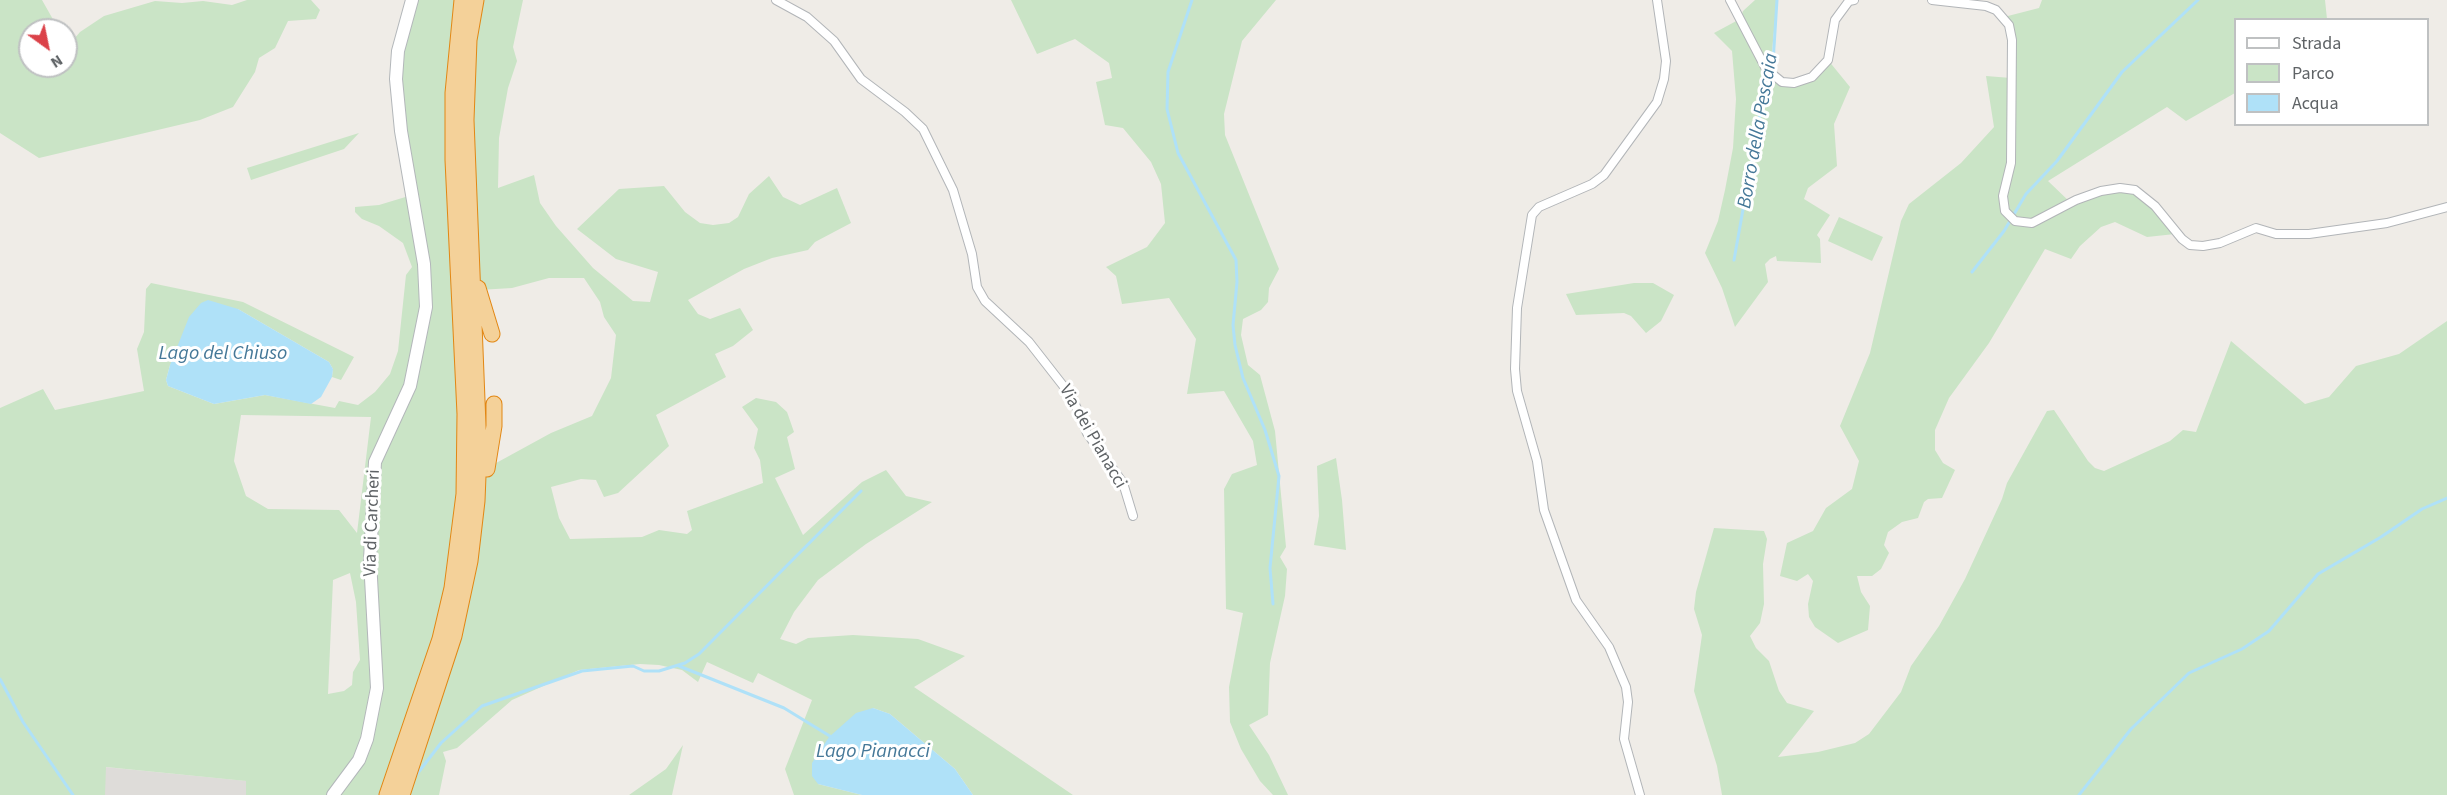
<!DOCTYPE html>
<html>
<head>
<meta charset="utf-8">
<style>
	body { margin:0 }
	#map { position:relative; width:2447px; height:795px; overflow:hidden; background:#efece7; font-family:"Source Sans 3",sans-serif }
	canvas { display:block }
	.legend { position:absolute; left:2234px; top:18px; width:195px; height:108px; box-sizing:border-box; background:#fff; border:2px solid #bfc1c2; margin:0; padding:8px 10px; list-style:none; font-size:18px; color:#5f6366 }
	.legend li { display:flex; align-items:center; gap:12px; height:30px }
	.legend b { width:30px; border:2px solid #bfc1c2 }
	.north { position:absolute; left:18px; top:18px; width:60px; height:60px; box-sizing:border-box; background:#fff; border:2px solid #bfc1c2; border-radius:50%; rotate:147deg; font-size:16px; font-weight:700; line-height:24px; text-align:center; color:#5f6366 }
	.north::after { content:''; display:block; margin:auto; width:21px; height:27px; background:#db4249; clip-path:polygon(50% 0,100% 100%,50% 72%,0 100%) }
</style>
</head>
<body>
<div id="map">
<canvas width="2447" height="795"></canvas>
<ul class="legend">
<li><b style="height:8px;background:#fff"></b>Strada</li>
<li><b style="height:16px;background:#cae4c6"></b>Parco</li>
<li><b style="height:16px;background:#afe1f8"></b>Acqua</li>
</ul>
<div class="north">N</div>
</div>
<script>
const ctx = document.querySelector('canvas').getContext('2d');
ctx.lineJoin = 'round';
function fill(path, color) { ctx.fillStyle = color; ctx.fill(path, 'evenodd'); }
const toPath = rows => new Path2D(rows.map(r => 'M' + r).join(''));
function trace(path, color, width, dash) { ctx.strokeStyle = color; ctx.lineWidth = width; ctx.lineCap = dash ? 'butt' : 'round'; ctx.setLineDash(dash || []); ctx.stroke(path); }
function label(font, color, halo, rows, align = 'center') {
  ctx.font = font + ' "Source Sans 3",sans-serif'; ctx.lineWidth = 6; ctx.setLineDash([]); ctx.textBaseline = 'middle'; ctx.strokeStyle = halo; ctx.fillStyle = color; for (const [text, x, y, turn = 0] of rows) {
    ctx.save(); ctx.translate(x, y); ctx.rotate((+turn || 0) * Math.PI / 180); ctx.textAlign = isNaN(turn) ? turn : align; if (halo) ctx.strokeText(text, 0, 0); ctx.fillText(text, 0, 0); ctx.restore();
  }
}
fill(toPath([
	[105,767,247,781,246,795,105,795]
]), '#dedcd9');
fill(toPath([
	[0,0,42,0,59,30,30,30,30,66,66,66,66,43,68,46,80,32,104,16,155,1,182,3,203,1,232,5,247,0,311,0,320,10,316,19,288,21,275,48,259,58,255,72,233,107,200,120,39,158,0,133],
	[412,0,462,0,465,414,452,588,387,795,246,795,246,781,106,767,105,795,0,795,0,408,43,389,55,410,144,391,137,349,144,332,146,289,151,283,243,302,354,357,341,380,332,377,333,369,329,362,238,309,170,365,166,380,168,386,214,404,265,395,335,408,339,401,358,405,375,392,390,374,398,351,406,275,412,267,403,243,379,226,362,219,355,212,355,207,379,205,412,195,396,79],
	[241,415,371,417,357,533,339,510,268,509,246,496,234,461],
	[350,573,356,602,360,660,353,672,352,685,344,691,328,694,333,580],
	[476,0,523,0,513,47,517,61,508,88,499,138,498,188,534,175,540,203,556,226,593,268,633,301,650,302,658,272,616,259,577,229,619,189,664,186,685,212,700,223,713,225,729,223,738,217,749,194,769,176,783,197,800,205,837,188,851,223,815,242,808,250,772,258,744,269,688,300,698,314,710,319,740,308,753,330,733,346,715,354,726,377,656,415,669,446,618,493,604,497,596,480,581,479,551,487,559,518,570,539,642,537,659,530,687,534,692,530,687,511,763,483,760,460,754,448,758,429,742,407,756,398,776,402,787,412,794,432,787,437,795,469,775,478,803,535,862,482,886,470,906,496,932,502,866,544,818,580,794,612,780,639,796,644,808,638,853,635,918,639,965,656,914,687,1073,795,973,795,955,769,890,714,873,708,818,784,862,795,794,795,785,769,812,700,758,673,753,683,707,662,698,682,682,670,659,665,640,664,579,670,512,700,457,748,443,752,446,761,439,795,402,795,478,555,487,468,551,433,592,416,611,378,616,335,604,317,600,302,584,278,549,278,512,288,479,290,470,257],
	[1011,0,1276,0,1242,41,1224,114,1225,135,1279,269,1269,288,1268,302,1261,310,1243,319,1241,335,1248,365,1260,375,1275,431,1286,547,1280,557,1287,569,1285,596,1270,663,1268,715,1249,725,1269,755,1288,795,1273,795,1260,781,1241,749,1230,722,1229,687,1243,613,1226,609,1224,489,1232,474,1257,465,1253,441,1224,391,1187,394,1196,339,1169,298,1122,304,1116,276,1106,267,1147,247,1165,223,1161,184,1151,162,1123,128,1105,125,1096,82,1112,78,1109,63,1075,39,1037,54],
	[1755,0,1777,0,1770,72,1782,82,1812,77,1828,60,1850,87,1834,124,1837,166,1808,188,1804,199,1830,215,1817,235,1820,239,1821,263,1777,261,1776,256,1770,259,1765,264,1768,282,1735,327,1722,288,1705,253,1718,221,1725,190,1733,148,1736,99,1732,51,1714,33,1740,19,1743,11],
	[2042,0,2325,0,2327,19,2236,20,2235,93,2186,121,2167,107,2048,181,2071,203,2101,191,2135,190,2175,234,2147,237,2115,222,2101,227,2080,246,2071,259,2045,249,1989,343,1949,398,1935,430,1935,450,1943,463,1955,470,1942,498,1928,499,1924,502,1918,518,1902,522,1888,532,1884,545,1889,553,1881,569,1872,576,1857,576,1861,592,1870,606,1868,630,1838,643,1815,627,1809,617,1808,604,1813,581,1808,574,1797,581,1780,576,1787,543,1813,531,1826,508,1852,489,1859,461,1840,426,1870,353,1901,221,1909,204,1961,163,1994,127,1986,76,2011,78,2012,40,2004,17,2039,8],
	[359,133,344,149,251,180,247,168],
	[1839,217,1883,237,1872,261,1828,241],
	[1634,283,1653,283,1674,295,1661,321,1646,333,1631,316,1624,313,1576,315,1566,294],
	[2447,321,2447,795,1722,795,1717,766,1694,691,1702,635,1694,609,1696,592,1714,528,1764,531,1767,539,1763,564,1764,604,1760,623,1750,636,1756,648,1769,661,1779,691,1787,703,1814,711,1778,757,1818,752,1855,743,1869,734,1901,692,1911,666,1939,626,1965,579,2002,499,2007,483,2047,411,2054,410,2088,461,2095,468,2104,471,2170,441,2183,430,2196,432,2231,341,2305,404,2329,397,2356,366,2399,354],
	[1336,458,1342,500,1346,550,1314,545,1319,516,1317,466],
	[683,745,672,795,629,795,666,769]
]), '#cae4c6');
fill(toPath([
	[208,300,238,309,329,362,333,369,332,377,321,397,311,404,265,395,214,404,168,386,166,380,170,365,189,317,201,303],
	[873,708,890,714,955,769,973,795,862,795,818,784,812,776,812,763,829,737,856,713]
]), '#afe1f8');
trace(toPath([
	[1192,0,1168,72,1167,109,1178,153,1236,260,1237,282,1233,325,1235,345,1243,378,1265,430,1279,476,1270,568,1273,604],
	[1734,260,1762,103,1773,63,1777,0],
	[1972,272,2004,231,2026,194,2057,161,2122,72,2198,0],
	[679,666,784,708,833,738],
	[0,679,23,722,73,795],
	[414,778,441,743,482,706,582,671,633,666,644,671,659,671,685,663,699,654,861,491],
	[2079,795,2131,729,2189,673,2242,649,2269,631,2318,574,2381,537,2422,509,2447,498]
]), '#afe1f8', 3);
const street = toPath([
	[776,0,807,17,834,41,861,79,905,112,923,129,953,190,972,254,977,287,985,301,1029,342,1072,397,1087,433,1123,483,1133,516],
	[1730,0,1766,69,1782,82,1794,83,1812,77,1828,60,1835,20,1849,1,1854,0],
	[1932,0,1986,6,1996,10,2009,25,2012,40,2011,163,2003,196,2005,211,2015,221,2032,223,2076,200,2101,191,2120,188,2135,190,2155,206,2182,239,2190,245,2203,246,2220,243,2256,228,2276,234,2309,234,2387,223,2447,207],
	[1640,795,1624,739,1628,702,1626,687,1609,647,1576,600,1544,510,1537,461,1517,391,1515,369,1517,308,1532,215,1539,207,1592,184,1604,175,1657,102,1664,79,1666,61,1657,0]
]);
const secondary = toPath([
	[333,795,359,760,367,739,377,688,370,560,375,462,410,386,426,307,424,264,401,131,396,79,398,51,412,0]
]);
const highway = toPath([
	[478,288,492,334],
	[487,469,494,426,494,404],
	[387,795,440,639,452,588,464,494,465,414,453,160,453,93,462,0],
	[402,795,454,636,470,561,477,501,479,451,466,120,469,40,476,0]
]);
trace(street, '#b2b5b8', 10);
trace(secondary, '#b3b7ba', 14);
trace(highway, '#e28714', 17);
trace(street, '#fff', 8);
trace(secondary, '#fff', 12);
trace(highway, '#f4d199', 15);
label('18px', '#5f6366', '#fff', [
	["Via dei Pianacci",1092,437,60],
	["Via di Carcheri",373,523,-88]
]);
label('italic 20px', '#457898', '#fff', [
	["Borro della Pescaia",1759,131,-80],
	["Lago del Chiuso",223,355],
	["Lago Pianacci",873,753]
]);
</script>
</body>
</html>
